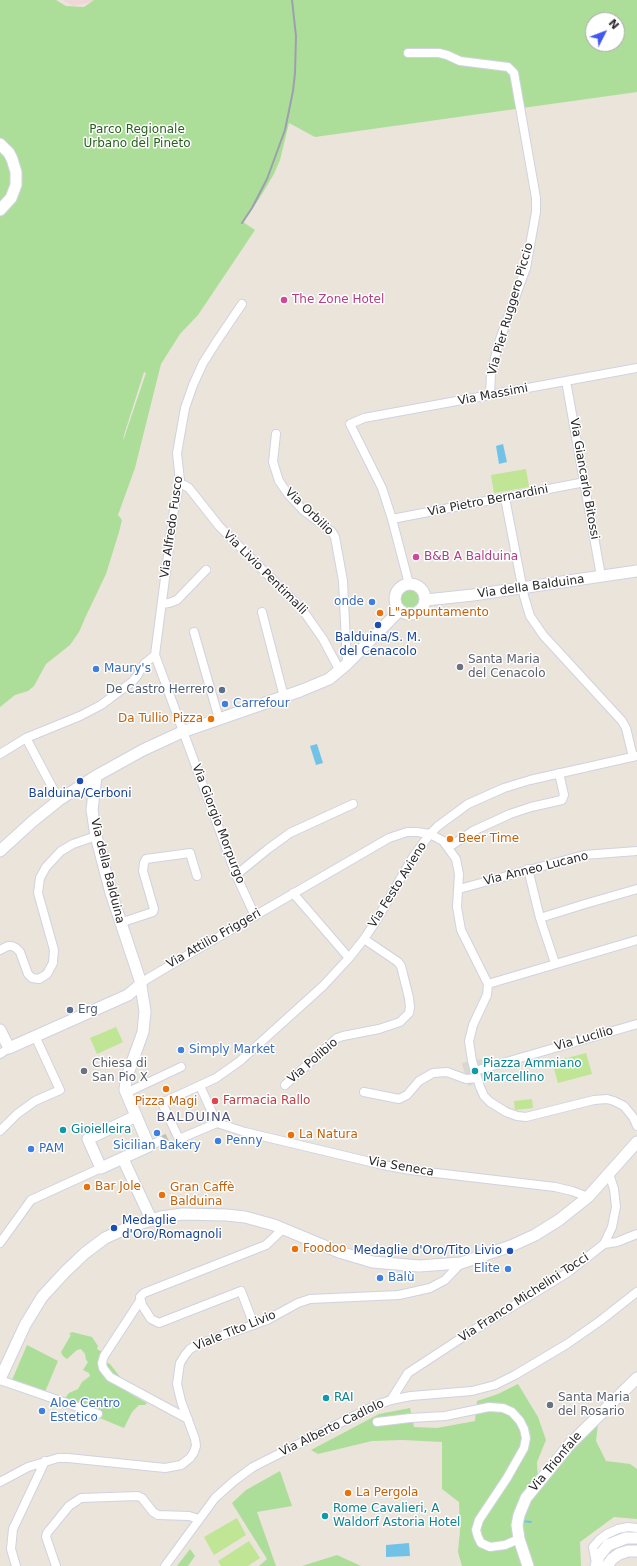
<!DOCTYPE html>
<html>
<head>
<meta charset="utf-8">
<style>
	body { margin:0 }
	#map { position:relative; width:637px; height:1566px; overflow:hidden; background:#eae4da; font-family:"DejaVu Sans",sans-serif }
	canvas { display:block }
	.north { position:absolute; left:585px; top:12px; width:40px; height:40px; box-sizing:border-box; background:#fff; border:1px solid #a9a9a9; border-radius:50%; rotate:48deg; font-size:11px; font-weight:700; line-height:16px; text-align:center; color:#282828 }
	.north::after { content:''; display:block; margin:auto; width:14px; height:18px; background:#4158ef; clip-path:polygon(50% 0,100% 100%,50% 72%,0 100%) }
</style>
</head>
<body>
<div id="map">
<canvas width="637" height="1566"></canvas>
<div class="north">N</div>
</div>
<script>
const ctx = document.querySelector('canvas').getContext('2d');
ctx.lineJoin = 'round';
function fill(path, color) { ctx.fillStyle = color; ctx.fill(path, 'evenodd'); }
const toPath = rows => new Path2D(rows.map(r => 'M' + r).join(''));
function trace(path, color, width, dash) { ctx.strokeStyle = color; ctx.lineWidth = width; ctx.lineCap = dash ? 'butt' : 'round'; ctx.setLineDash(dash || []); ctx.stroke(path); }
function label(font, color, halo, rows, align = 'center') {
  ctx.font = font + ' "DejaVu Sans",sans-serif'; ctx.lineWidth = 3; ctx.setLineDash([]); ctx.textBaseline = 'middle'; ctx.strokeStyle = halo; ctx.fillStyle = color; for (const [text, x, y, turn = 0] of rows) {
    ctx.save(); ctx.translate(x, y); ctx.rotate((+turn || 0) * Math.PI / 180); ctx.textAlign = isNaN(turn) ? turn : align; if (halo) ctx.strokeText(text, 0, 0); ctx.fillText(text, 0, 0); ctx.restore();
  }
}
fill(toPath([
	[63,0,94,0,91,2,73,6]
]), '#f0d7d7');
fill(toPath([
	[0,0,56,0,66,6,84,7,94,0,637,0,637,92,315,137,289,123,280,160,274,174,259,199,243,222,255,230,198,315,180,334,161,364,135,468,118,515,122,520,119,532,106,574,86,616,79,632,70,645,46,664,34,686,28,691,15,695,0,707],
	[593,20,617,20,617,44,593,44],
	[144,372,146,373,123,441,124,435],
	'401 599a9 9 0 1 1 18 0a9 9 0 1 1-18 0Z',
	[72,1332,92,1337,98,1346,97,1349,104,1353,105,1362,110,1364,121,1378,130,1384,129,1393,147,1403,145,1405,139,1405,132,1412,124,1428,95,1416,65,1398,69,1393,78,1389,82,1382,90,1376,89,1373,83,1370,88,1362,86,1360,85,1354,81,1349,77,1350,67,1359,63,1356,61,1352,71,1335,69,1334],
	[27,1345,58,1361,45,1392,12,1380],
	[518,1384,538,1417,546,1440,537,1462,538,1482,598,1424,596,1441,606,1461,630,1464,637,1469,637,1519,614,1517,580,1542,581,1566,462,1566,458,1552,460,1531,459,1502,442,1489,442,1442,403,1440,372,1441,318,1454,311,1450,379,1414,410,1408,414,1427,437,1428,475,1421,477,1401,498,1394],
	[280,1471,292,1506,257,1512,276,1566,259,1566,267,1559,232,1503,246,1490],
	[190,1549,195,1556,188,1566,177,1566],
	[337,1555,361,1566,302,1566]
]), '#adde99');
fill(toPath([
	[526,469,529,487,494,493,491,475],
	[116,1027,123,1042,97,1054,90,1038],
	[586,1053,592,1074,558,1083,552,1062],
	[532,1099,533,1108,515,1110,514,1101],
	[237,1518,246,1535,214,1555,204,1537],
	[249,1541,260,1558,248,1566,221,1566,218,1561]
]), '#bfe595');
fill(toPath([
	[482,1059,488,1079,468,1086,462,1063]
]), '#dad7d1');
fill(toPath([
	[503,444,507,462,499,464,496,446],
	[317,744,323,763,316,765,310,746],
	[409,1543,410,1556,386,1557,386,1545]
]), '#72c2e7');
trace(toPath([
	[522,1521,531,1522]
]), '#72c2e7', 2);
trace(toPath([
	[160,1141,171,1136]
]), '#c3beb6', 8, [8, 4]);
const street = toPath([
	[408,53,439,53,447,55,460,61,508,67,514,73,536,198,536,212,526,268,499,342,491,374,490,394],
	[566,381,601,576],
	[276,434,273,462,279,481,288,494,303,510,332,532,335,537,343,581,347,664],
	[180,484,184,485,189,488,219,526,302,609,323,639,340,671],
	[505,498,524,596,530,616,543,635,622,721,626,728,633,757],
	[392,519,585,482],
	[409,584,392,519,382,488,350,424,364,418,637,368],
	[162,604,169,603,177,600,206,570],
	[262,612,284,697],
	[194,632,219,719],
	[155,655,236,875,255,916],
	[26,738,59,800],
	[0,754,26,738,80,716,101,705,132,682,137,676,144,664,155,655,174,509,180,481,177,453,185,408,193,385,203,363,217,341,242,304],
	[452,845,473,831,510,814,531,807,562,800,564,795,559,773],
	[528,869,540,918,555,963],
	[236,875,268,849,290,833,353,804],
	[459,889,584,855,637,851],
	[293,893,349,958],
	[540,918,585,904,637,889],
	[120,923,153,912,154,909,143,871,144,863,146,859,190,853,197,876],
	[0,950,8,946,12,946,16,948,20,952,28,974,32,978,39,979,47,974,53,963,54,950,38,893,40,878,46,867,61,851,73,844,96,836],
	[141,984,147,979,208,943,389,838,407,832,417,832,430,834,443,841,456,859,459,874,457,907,461,930,488,984,487,995,473,1025,469,1041,472,1061,480,1087,484,1096,490,1102,506,1112,517,1116,526,1117,594,1100,607,1099,614,1101,624,1106,633,1117,637,1126],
	[488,984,637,940],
	[0,1054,9,1048],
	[475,1071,637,1024],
	[285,1085,337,1038,343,1036,379,1029,400,1022,409,1013,410,1007,409,998,401,966,398,962,364,939],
	[200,1086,217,1123],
	[364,1092,399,1099,407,1095,419,1081,433,1073,447,1072,466,1079,477,1078],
	[126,1093,181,1067],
	[217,1123,179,1139,162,1103,216,1078,240,1061,323,986,349,958,364,939,376,921,413,857,430,834,438,826,468,804,504,788,530,780,637,756],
	[217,1123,245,1132,383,1165,410,1170,555,1187,572,1191,588,1197],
	[0,1131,17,1114,35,1101,60,1090,35,1036],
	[149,1146,160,1141],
	[0,1243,31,1200,101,1168],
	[604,1244,617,1242,637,1234],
	[140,1301,104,1356,102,1363,103,1368,110,1377,188,1419],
	[254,1325,241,1291,159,1323,151,1319,142,1305,140,1297,144,1293,266,1245,284,1228],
	[0,1380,98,1414],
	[391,1400,408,1373,469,1333,567,1273,604,1244,612,1227,616,1207,614,1189,609,1174],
	[377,1422,410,1418,445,1416,489,1407,503,1408,512,1412,520,1421,524,1429,526,1438,524,1448,507,1478,479,1520,476,1530,478,1537,481,1543,490,1547,505,1545,519,1539],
	[0,1482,28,1467,58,1458,68,1458,165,1468,181,1465,190,1458,194,1452,196,1446,195,1439,181,1401,177,1384,180,1363,185,1355,190,1349,197,1345,267,1320,298,1303,310,1299,399,1295,430,1288,445,1280,461,1263],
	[596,1563,593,1547,599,1540,607,1534,618,1529,628,1527,637,1528],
	[16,1566,11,1549,13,1529,45,1461],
	[56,1566,46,1537,47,1533,69,1506,81,1498,138,1496,142,1498,153,1512,158,1515,189,1516,199,1519],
	[165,1566,215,1498,234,1481,253,1467,340,1423,374,1406,391,1400,411,1396,472,1391,495,1385,515,1375,567,1344,600,1321,637,1292]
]);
const secondary = toPath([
	[0,144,9,153,12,159,16,172,16,185,11,198,0,210],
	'395 599a15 15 0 1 1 30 0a15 15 0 1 1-30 0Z',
	[426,600,473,595,637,571],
	[96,776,92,810,96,836,111,893,140,980,145,1011,143,1032,126,1079,125,1090,149,1146,101,1168,88,1139,136,1116],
	[0,851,33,821,59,800,96,776,143,750,182,732,300,691,329,679,347,664,400,610],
	[0,1030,9,1048,128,995,141,984],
	[123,1159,151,1219],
	[0,1379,25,1325,42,1297,65,1272,85,1253,105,1238,129,1227,161,1217,183,1214,226,1215,245,1217,274,1225,339,1252,373,1262,419,1266,461,1263,511,1246,535,1235,559,1220,588,1197,637,1142],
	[528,1566,519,1539,517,1525,519,1515,526,1498,570,1444,637,1378],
	[596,1566,599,1556,608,1545,626,1538,637,1538],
	[607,1566,612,1559,619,1554,628,1551,637,1551]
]);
trace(street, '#d0d2e0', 10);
trace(secondary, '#d0d2e0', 13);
trace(street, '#fff', 8);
trace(secondary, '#fff', 11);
trace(toPath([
	[242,223,252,208,267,179,285,130,293,91,295,73,296,36,292,0]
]), '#9d9fb1', 2);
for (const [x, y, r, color] of [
	[284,300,4,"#d1479c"],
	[416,557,4,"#d1479c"],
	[372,602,4,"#3f7fe0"],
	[380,613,4,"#e8710a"],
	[378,625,4,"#1a4fb4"],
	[460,667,4,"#6b7280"],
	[96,669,4,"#3f7fe0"],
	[222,690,4,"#5c6f8a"],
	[225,704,4,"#3f7fe0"],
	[211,719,4,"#e8710a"],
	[80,781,4,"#1a4fb4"],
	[450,839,4,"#e8710a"],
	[70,1010,4,"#5c6f8a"],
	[181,1050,4,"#3f7fe0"],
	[84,1071,4,"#6b7280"],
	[475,1071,4,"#0f9aa8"],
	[166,1089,4,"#e8710a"],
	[215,1101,4,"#e0444e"],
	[63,1130,4,"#0f9aa8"],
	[157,1133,4,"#3f7fe0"],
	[291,1135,4,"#e8710a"],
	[218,1141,4,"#3f7fe0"],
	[31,1149,4,"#3f7fe0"],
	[87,1187,4,"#e8710a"],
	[162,1195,4,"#e8710a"],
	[114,1228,4,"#1a4fb4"],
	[295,1249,4,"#e8710a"],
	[510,1251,4,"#1a4fb4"],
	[508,1269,4,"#3f7fe0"],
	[380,1278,4,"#3f7fe0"],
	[326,1398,4,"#0f9aa8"],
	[550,1405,4,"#6b7280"],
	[42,1411,4,"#3f7fe0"],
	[348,1493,4,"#e8710a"],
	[325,1516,4,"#0f9aa8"]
]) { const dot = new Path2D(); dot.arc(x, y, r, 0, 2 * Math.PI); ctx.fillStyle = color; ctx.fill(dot); trace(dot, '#fff', 1.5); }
label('12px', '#27601d', '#fff', [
	["Parco Regionale",137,130],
	["Urbano del Pineto",137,144]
]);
label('12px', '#b23c85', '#fff', [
	["The Zone Hotel",292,300],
	["B&B A Balduina",424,557]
], 'left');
label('12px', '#282828', '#fff', [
	["Via Pier Ruggero Piccio",511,309,-74],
	["Via Massimi",493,395,-11],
	["Via Giancarlo Bitossi",584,479,80],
	["Via Pietro Bernardini",488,501,-11],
	["Via Orbilio",309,512,44],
	["Via Alfredo Fusco",172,527,-82],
	["Via Livio Pentimalli",265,573,45],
	["Via della Balduina",531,587,-8],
	["Via Giorgio Morpurgo",218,824,69],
	["Via Anneo Lucano",536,869,-14],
	["Via della Balduina",107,871,76],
	["Via Festo Avieno",398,885,-58],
	["Via Attilio Friggeri",214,939,-30],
	["Via Lucilio",584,1039,-16],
	["Via Polibio",313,1061,-41],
	["Via Seneca",401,1167,10],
	["Via Franco Michelini Tocci",524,1298,-33],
	["Viale Tito Livio",235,1331,-22],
	["Via Alberto Cadlolo",332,1428,-26],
	["Via Trionfale",556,1462,-50]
]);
label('12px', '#366cbe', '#fff', [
	["onde",364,602,"right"],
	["Maury's",104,669],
	["Carrefour",233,704],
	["Simply Market",189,1050],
	["Penny",226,1141],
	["Sicilian Bakery",157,1146,"center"],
	["PAM",39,1149],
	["Elite",500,1269,"right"],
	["Balù",388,1278],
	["Aloe Centro",50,1404],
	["Estetico",50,1418]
], 'left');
label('12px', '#c56008', '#fff', [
	["L\"appuntamento",388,613],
	["Da Tullio Pizza",203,719,"right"],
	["Beer Time",458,839],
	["Pizza Magi",166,1102,"center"],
	["La Natura",299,1135],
	["Bar Jole",95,1187],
	["Gran Caffè",170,1188],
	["Balduina",170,1202],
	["Foodoo",303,1249],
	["La Pergola",356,1493]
], 'left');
label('12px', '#164399', '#fff', [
	["Balduina/S. M.",378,638],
	["del Cenacolo",378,652],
	["Balduina/Cerboni",80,794],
	["Medaglie",122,1221,"left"],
	["d'Oro/Romagnoli",122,1235,"left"],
	["Medaglie d'Oro/Tito Livio",502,1251,"right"]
]);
label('12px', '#5b616d', '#fff', [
	["Santa Maria",468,660],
	["del Cenacolo",468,674],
	["Chiesa di",92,1064],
	["San Pio X",92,1078],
	["Santa Maria",558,1398],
	["del Rosario",558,1412]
], 'left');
label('12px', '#4e5e75', '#fff', [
	["De Castro Herrero",214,690],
	["Erg",78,1010,"left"]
], 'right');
label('12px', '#0d838f', '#fff', [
	["Piazza Ammiano",483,1064],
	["Marcellino",483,1078],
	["Gioielleira",71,1130],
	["RAI",334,1398],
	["Rome Cavalieri, A",333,1509],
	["Waldorf Astoria Hotel",333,1523]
], 'left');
label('12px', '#be3a42', '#fff', [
	["Farmacia Rallo",223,1101]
], 'left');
ctx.letterSpacing = '1px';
label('13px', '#4b5076', '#fff', [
	["BALDUINA",194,1118]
]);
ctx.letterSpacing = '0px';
</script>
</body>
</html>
